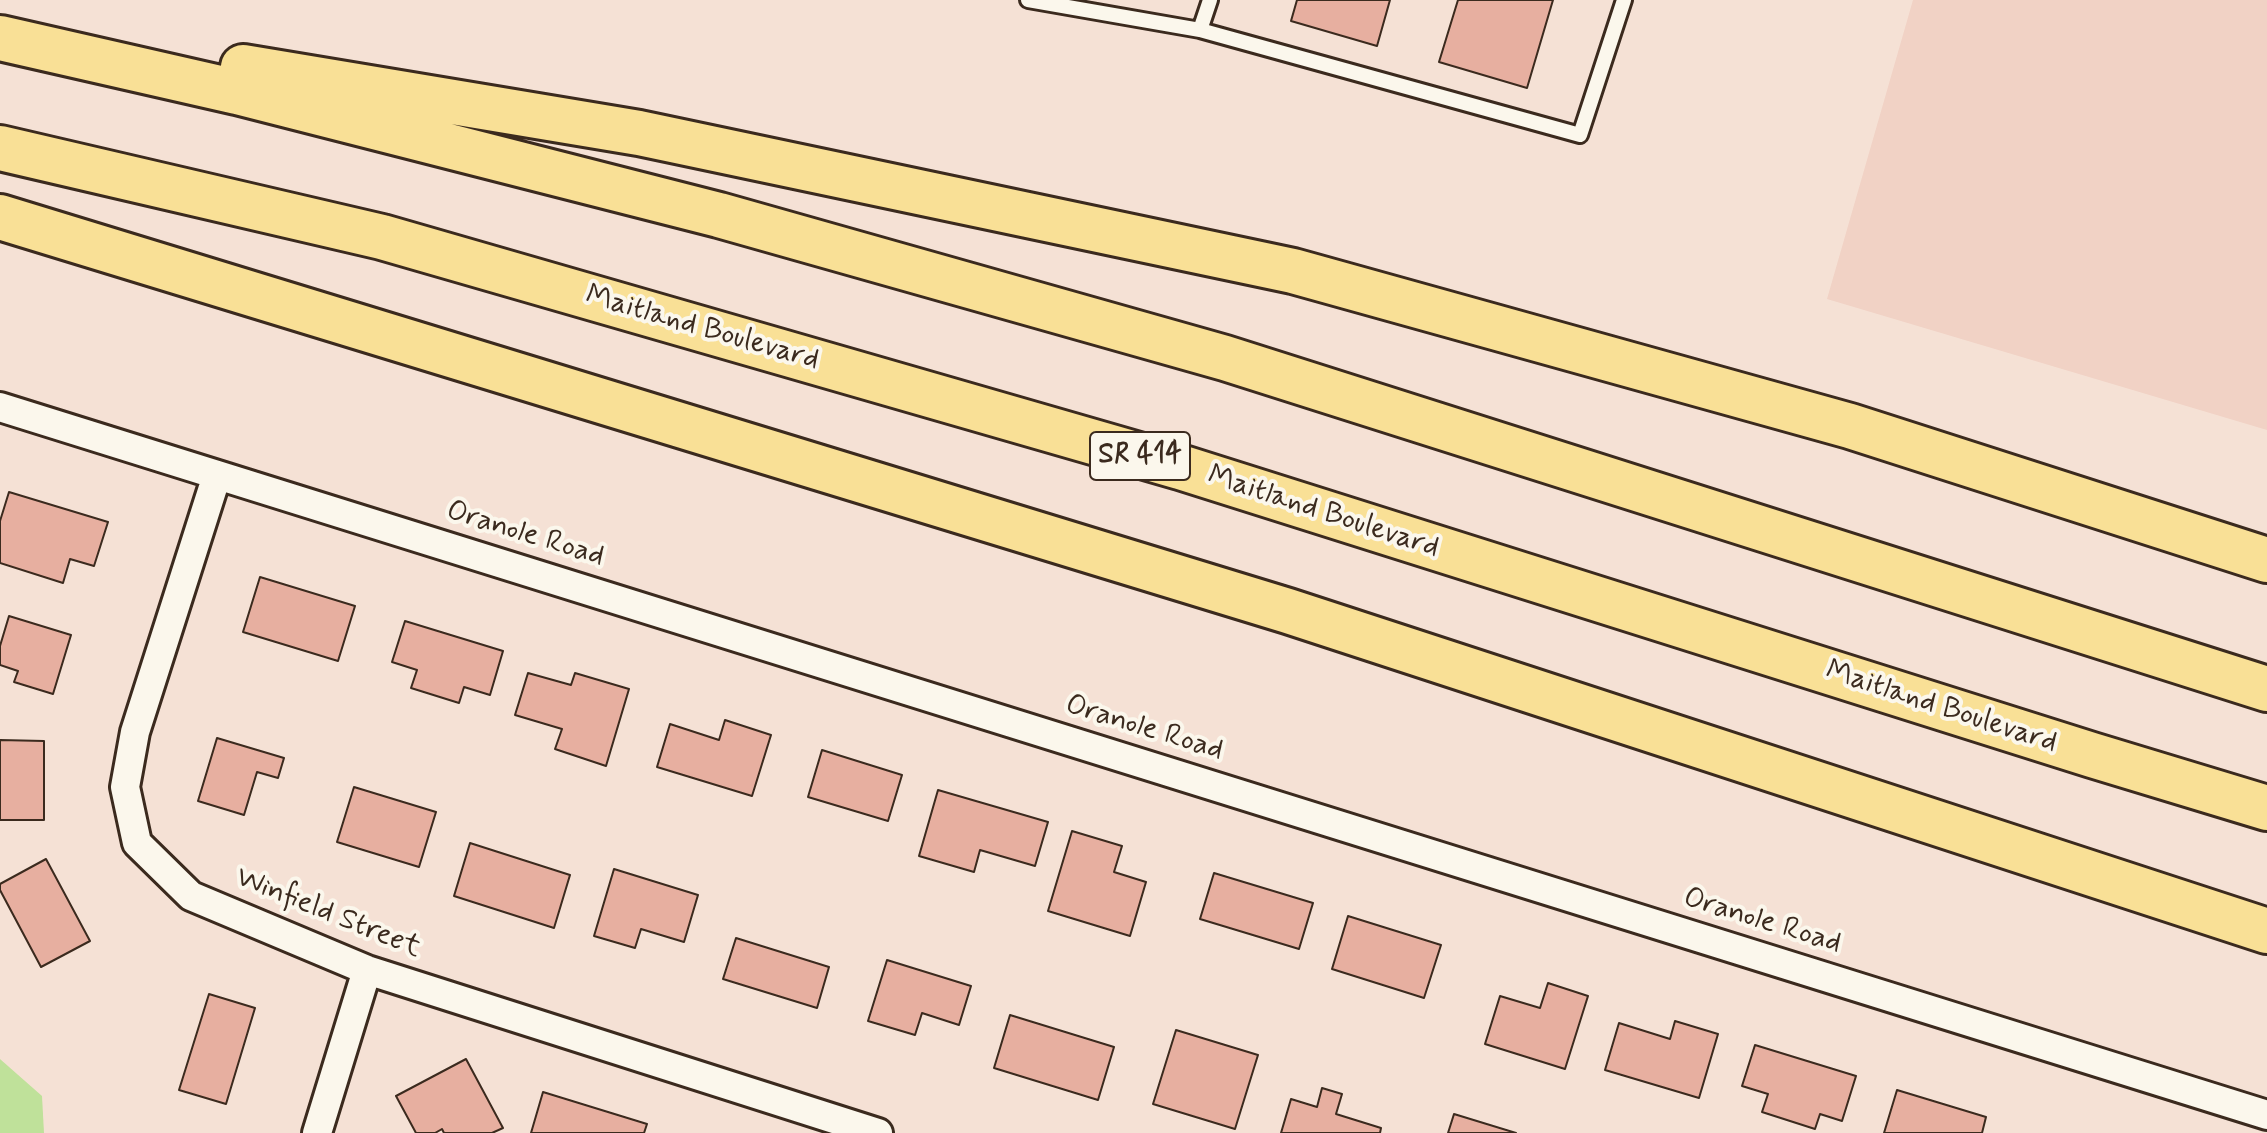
<!DOCTYPE html>
<html>
<head>
<meta charset="utf-8">
<style>
	body { margin:0 }
	canvas { display:block; background:#f5e1d5 }
</style>
</head>
<body>
<canvas width="2267" height="1133"></canvas>
<script>
const ctx = document.querySelector('canvas').getContext('2d');
ctx.lineJoin = 'round';
function fill(path, color) { ctx.fillStyle = color; ctx.fill(path, 'evenodd'); }
const toPath = rows => new Path2D(rows.map(r => 'M' + r).join(''));
function trace(path, color, width, dash) { ctx.strokeStyle = color; ctx.lineWidth = width; ctx.lineCap = dash ? 'butt' : 'round'; ctx.setLineDash(dash || []); ctx.stroke(path); }
function label(font, color, halo, rows, align = 'center') {
  ctx.font = font + ' Mynerve,sans-serif'; ctx.lineWidth = 8; ctx.setLineDash([]); ctx.textBaseline = 'middle'; ctx.strokeStyle = halo; ctx.fillStyle = color; for (const [text, x, y, turn = 0] of rows) {
    ctx.save(); ctx.translate(x, y); ctx.rotate((+turn || 0) * Math.PI / 180); ctx.textAlign = isNaN(turn) ? turn : align; if (halo) ctx.strokeText(text, 0, 0); ctx.fillText(text, 0, 0); ctx.restore();
  }
}
fill(toPath([
	[1913,0,2267,0,2267,430,1827,299]
]), '#f1d2c5');
fill(toPath([
	[0,1059,42,1096,44,1133,0,1133]
]), '#bfe19a');
const building = toPath([
	[1297,0,1390,0,1377,46,1291,21,1297,0],
	[1458,0,1553,0,1527,88,1439,62,1458,0],
	[9,492,108,522,94,566,70,559,63,583,0,563,0,521,9,492],
	[260,577,355,606,338,661,243,632,260,577],
	[9,616,71,635,53,694,14,682,18,671,0,665,0,646,9,616],
	[405,621,503,651,490,695,464,687,459,703,411,688,417,670,392,662,405,621],
	[528,673,571,685,575,673,629,689,606,766,555,749,562,729,515,715,528,673],
	[725,720,771,735,752,796,657,767,670,724,719,740,725,720],
	[217,738,284,758,278,778,257,772,244,815,198,801,217,738],
	[0,740,44,741,44,820,0,820,0,740],
	[822,750,902,775,888,821,808,797,822,750],
	[354,787,436,812,419,867,337,842,354,787],
	[938,790,1048,822,1035,866,980,850,974,872,919,856,938,790],
	[1072,831,1122,846,1114,872,1146,882,1130,936,1048,911,1072,831],
	[470,843,570,875,554,928,454,896,470,843],
	[46,859,90,941,41,967,0,890,0,884,46,859],
	[614,869,698,895,684,942,641,929,635,948,594,936,614,869],
	[1214,873,1313,903,1299,949,1200,919,1214,873],
	[1348,916,1441,945,1424,998,1332,969,1348,916],
	[736,938,829,967,817,1008,723,979,736,938],
	[887,960,971,986,959,1025,922,1013,915,1035,868,1021,887,960],
	[1548,983,1588,996,1565,1069,1485,1044,1500,996,1540,1008,1548,983],
	[209,994,255,1008,226,1104,179,1090,209,994],
	[1010,1015,1114,1047,1098,1100,994,1068,1010,1015],
	[1675,1021,1718,1034,1699,1098,1605,1070,1619,1023,1670,1039,1675,1021],
	[1176,1030,1258,1055,1235,1129,1153,1104,1176,1030],
	[1755,1045,1856,1076,1842,1121,1820,1114,1815,1129,1762,1112,1768,1094,1742,1086,1755,1045],
	[466,1059,503,1128,492,1133,444,1133,442,1129,435,1133,416,1133,396,1096,466,1059],
	[1322,1088,1342,1094,1336,1114,1381,1128,1380,1133,1281,1133,1291,1099,1317,1107,1322,1088],
	[1897,1090,1986,1117,1982,1133,1884,1133,1897,1090],
	[543,1092,647,1124,644,1133,531,1133,543,1092],
	[1454,1114,1516,1133,1448,1133,1454,1114]
]);
fill(building, '#e7afa0');
trace(building, '#3b2a1e', 2);
const service = toPath([
	[1028,0,1200,30,1580,135,1624,0],
	[1200,30,1210,0]
]);
const minor = toPath([
	[0,407,2267,1115],
	[217,475,135,732,125,787,137,843,191,896,367,970,878,1133],
	[317,1133,367,970]
]);
const motorway = toPath([
	[0,38,237,92,719,215,1225,358,2267,689],
	[243,67,639,133,1293,271,1850,426,2267,560],
	[0,148,382,237,1180,467,2092,755,2267,808],
	[0,217,1288,611,2267,931]
]);
trace(service, '#3b2a1e', 20);
trace(minor, '#3b2a1e', 34);
trace(motorway, '#3b2a1e', 50);
trace(service, '#fbf7ec', 14);
trace(minor, '#fbf7ec', 28);
trace(motorway, '#f9e096', 44);
for (const [x, y, w] of [
	[1140,456,100]
]) { const box = new Path2D(); box.roundRect(x - w / 2, y - 24, w, 48, 6); ctx.fillStyle = '#fbf7ec'; ctx.fill(box); trace(box, '#3b2a1e', 2); }
label('bold 28px', '#3b2a1e', null, [
	["SR 414",1140,456]
]);
label('30px', '#3b2a1e', '#fbf7ec', [
	["Maitland Boulevard",702,329,16],
	["Maitland Boulevard",1323,513,18],
	["Oranole Road",525,535,17],
	["Maitland Boulevard",1941,708,18],
	["Oranole Road",1144,729,17],
	["Winfield Street",328,914,22],
	["Oranole Road",1762,922,17]
]);
</script>
</body>
</html>
